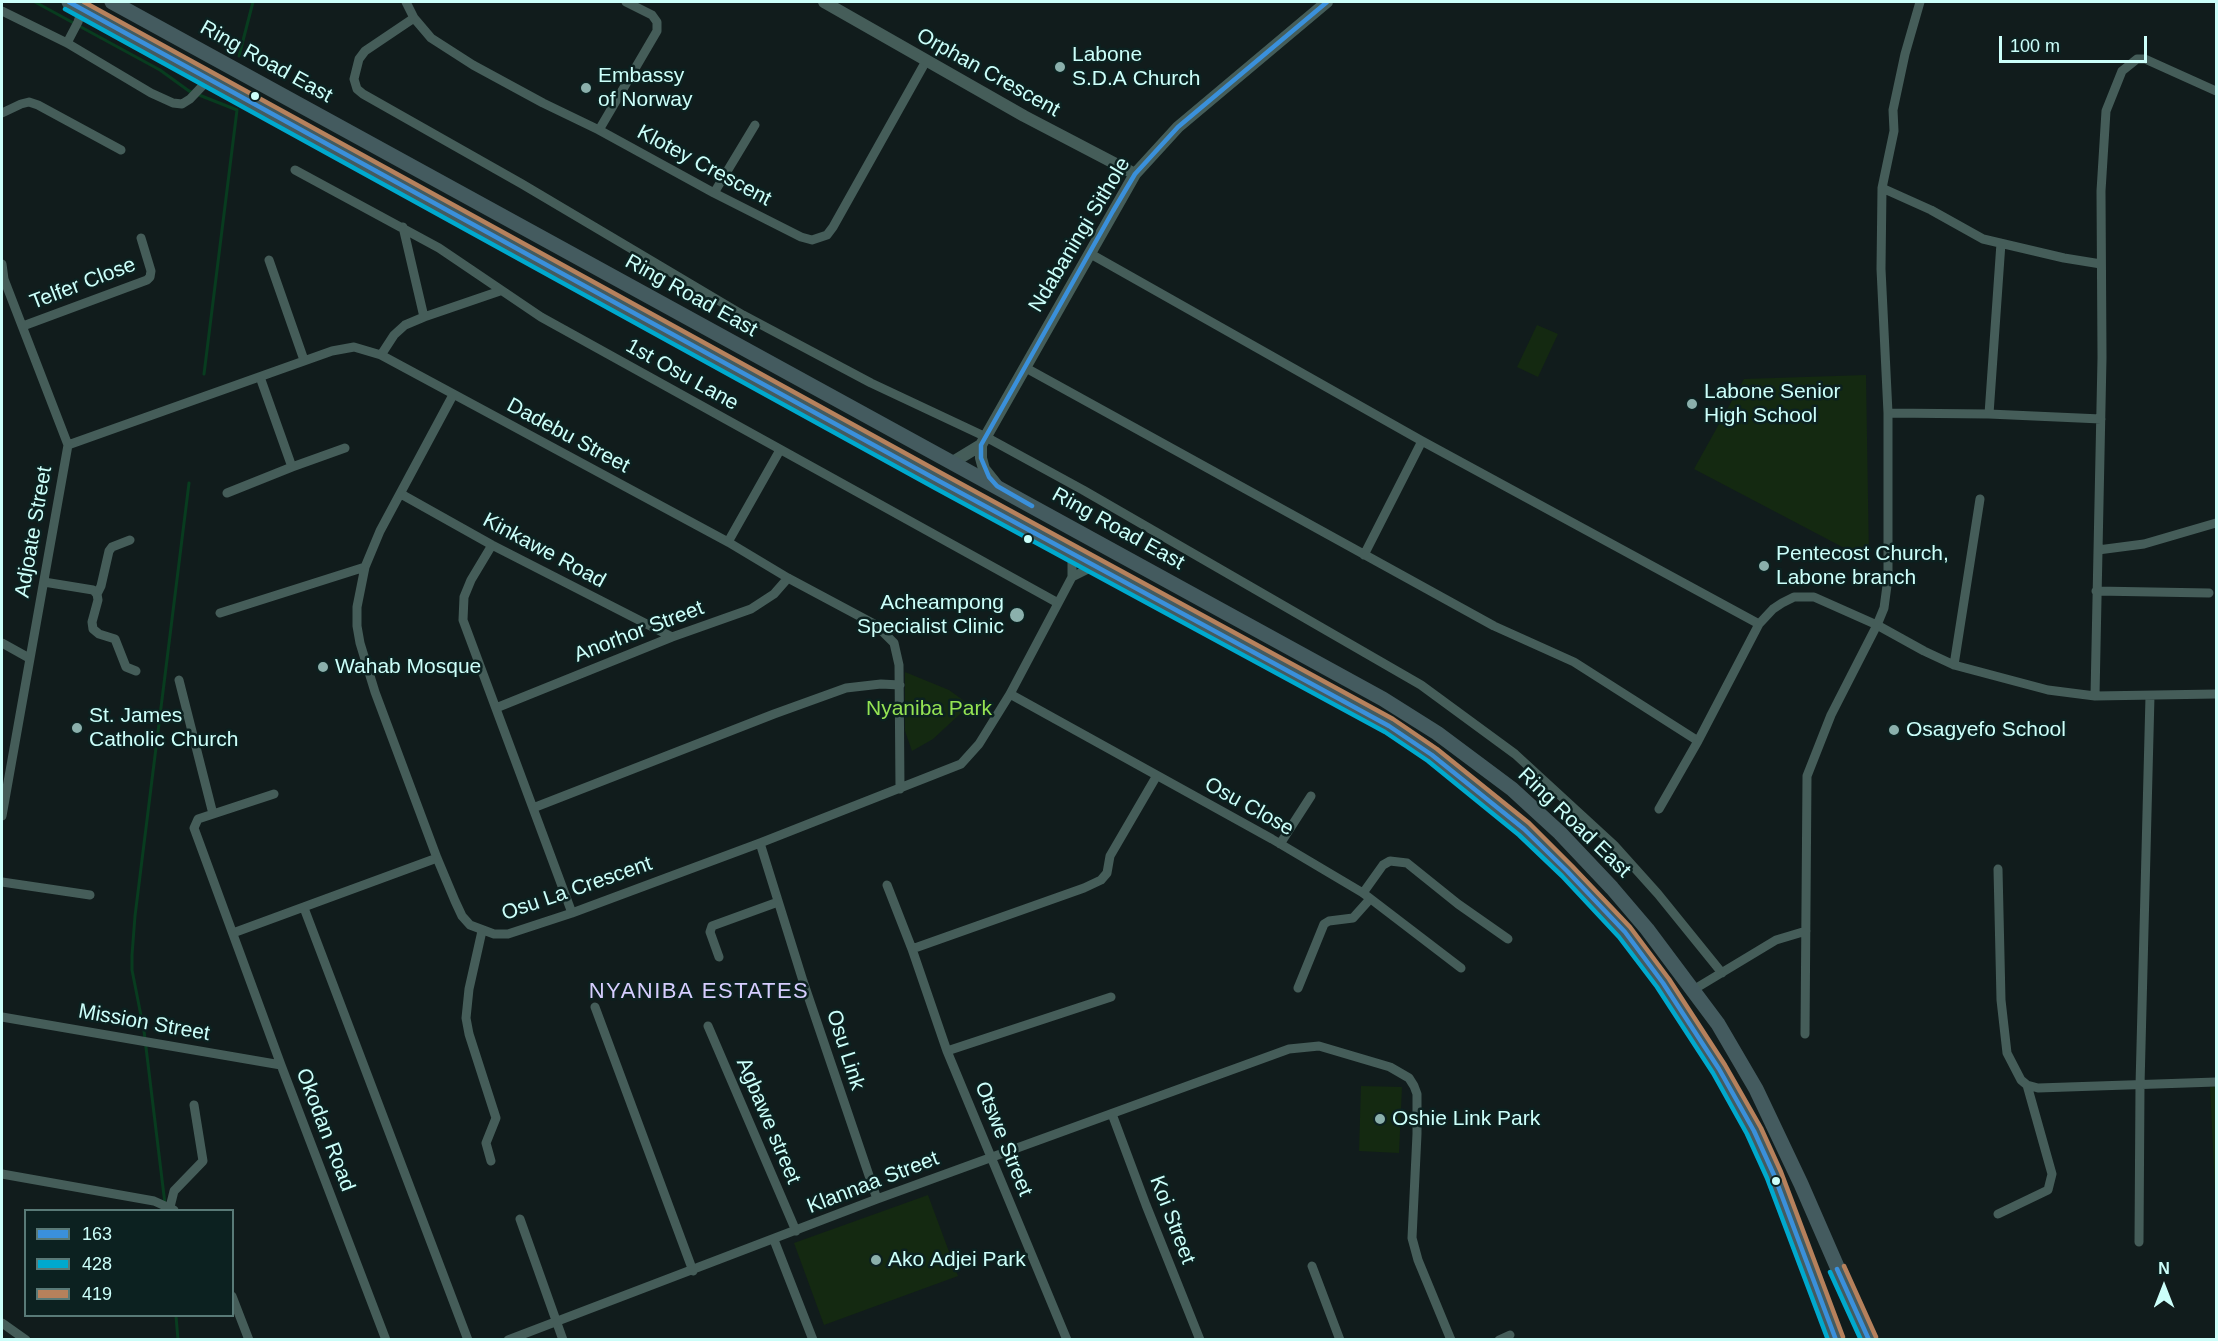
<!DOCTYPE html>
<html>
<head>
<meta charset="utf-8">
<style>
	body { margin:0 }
	#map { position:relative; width:2218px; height:1341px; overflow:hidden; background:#111c1c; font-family:Arial,sans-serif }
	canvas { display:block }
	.frame { position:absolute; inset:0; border:3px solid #ccfffa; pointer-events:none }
	.legend { position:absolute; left:24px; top:1209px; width:210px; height:108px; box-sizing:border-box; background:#0c2120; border:2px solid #597a77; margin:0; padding:8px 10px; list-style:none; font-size:18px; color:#ccfffa }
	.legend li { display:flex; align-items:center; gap:12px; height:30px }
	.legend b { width:30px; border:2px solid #597a77 }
	.north { position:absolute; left:2134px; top:1257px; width:60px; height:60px; -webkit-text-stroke:4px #0c2120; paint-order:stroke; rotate:0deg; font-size:16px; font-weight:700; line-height:24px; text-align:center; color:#ccfffa }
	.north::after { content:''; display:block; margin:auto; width:21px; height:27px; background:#ccfffa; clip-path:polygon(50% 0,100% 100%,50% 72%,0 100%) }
	.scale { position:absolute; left:1999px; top:36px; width:148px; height:27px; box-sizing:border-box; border:3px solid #ccfffa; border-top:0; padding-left:8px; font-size:18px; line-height:21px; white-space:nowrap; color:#ccfffa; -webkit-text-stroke:4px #0c2120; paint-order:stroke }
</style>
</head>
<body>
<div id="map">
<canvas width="2218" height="1341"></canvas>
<div class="frame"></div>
<ul class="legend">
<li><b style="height:8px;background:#3a90db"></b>163</li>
<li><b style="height:8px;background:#00a9ce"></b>428</li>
<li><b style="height:8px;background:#b6815c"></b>419</li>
</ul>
<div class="north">N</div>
<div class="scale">100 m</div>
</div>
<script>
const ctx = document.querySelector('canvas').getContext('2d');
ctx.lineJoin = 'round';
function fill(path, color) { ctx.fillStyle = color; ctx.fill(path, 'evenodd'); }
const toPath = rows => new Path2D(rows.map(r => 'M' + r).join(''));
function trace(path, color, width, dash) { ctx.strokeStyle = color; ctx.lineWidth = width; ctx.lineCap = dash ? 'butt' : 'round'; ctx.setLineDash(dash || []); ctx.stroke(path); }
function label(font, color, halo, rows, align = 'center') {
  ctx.font = font + ' Arial,sans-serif'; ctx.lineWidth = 5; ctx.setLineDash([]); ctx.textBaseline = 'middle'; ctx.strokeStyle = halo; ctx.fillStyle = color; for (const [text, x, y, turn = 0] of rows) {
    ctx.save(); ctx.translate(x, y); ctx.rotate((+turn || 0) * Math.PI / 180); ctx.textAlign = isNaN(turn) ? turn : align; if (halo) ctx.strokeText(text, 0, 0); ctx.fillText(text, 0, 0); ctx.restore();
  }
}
fill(toPath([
	[1537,325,1558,334,1538,377,1517,367],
	[1866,375,1869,561,1694,469,1744,379],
	[905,672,949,690,967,703,960,714,933,739,912,751,905,731],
	[1361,1086,1402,1087,1399,1153,1359,1151],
	[2216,1086,2216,1209,2210,1087],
	[928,1195,958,1276,824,1325,794,1243]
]), '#142911');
trace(toPath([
	[35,2,160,70,189,91,237,110,204,374],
	[239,56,253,2],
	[165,1204,144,1031,132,970,132,955,135,916,189,483],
	[176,1316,178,1340]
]), '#083c1f', 3);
trace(toPath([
	[406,2,414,18,431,38,473,65,543,103,599,130,714,193,801,237,812,240,827,235,833,227,926,61],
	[2,11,67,43,151,93,173,103,182,104,190,99,209,79],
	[414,18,365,51,359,59,354,79,357,89,363,94,522,184,743,315,871,383,986,437,1083,490,1421,685,1515,754,1614,845,1658,894,1722,973],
	[67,43,78,22,84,2],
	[2,113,21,104,29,102,38,105,121,150],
	[599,130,657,31,657,22,652,15,626,2],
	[295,170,439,248,541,317,1058,603],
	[1882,188,1931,210,1983,239,2064,258,2101,264],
	[714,193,755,125],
	[403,227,424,317],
	[1089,253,1422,441,1759,624,1773,609,1782,603,1794,597,1814,597,1877,625,1924,651,1954,665,2048,690,2095,696,2216,694],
	[269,260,304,360],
	[2,264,4,279,68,445,2,816],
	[23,326,147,280,150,277,151,271,141,238],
	[381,355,394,335,405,325,424,317,500,291],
	[1026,368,1494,626,1574,662,1698,741],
	[260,377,292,467],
	[453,395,380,531,365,567,357,607,357,626,360,643,375,692,437,858,455,901,462,916,470,925,494,934,508,934,572,913,760,843,961,764,979,744,1010,694,1072,577,1072,554],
	[1888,413,1989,414,2101,419],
	[1989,414,2001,243],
	[68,445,332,351,354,347,381,355,728,542,788,578,876,625,894,643,899,665,900,789],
	[227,493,292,467,345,448],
	[401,494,492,545,672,637],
	[728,542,780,450],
	[492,545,471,580,464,597,463,620,572,913],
	[2098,550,2144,544,2216,523],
	[1364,555,1422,441],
	[1072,577,1094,566],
	[44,582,93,590,97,594,98,600,92,622,93,629,99,634,115,639,126,667,136,671],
	[2096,591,2209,593],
	[97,594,101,586,109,551,112,547,130,540],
	[220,613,365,567],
	[2,643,29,658],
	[1954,665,1980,499],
	[179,680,213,814],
	[1010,694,1272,839,1363,893,1461,968],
	[2095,696,2102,358,2101,191,2106,111,2122,71,2137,59,2145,59,2216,91],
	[496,708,672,637,751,609,774,594,788,578],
	[274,794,198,819,194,828,281,1065,386,1340],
	[533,808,774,714,846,688,881,684,900,685],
	[1659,809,1698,741,1759,624],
	[760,843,803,981,877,1199],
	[1280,844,1311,796],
	[1998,869,2001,1000,2007,1053,2021,1080,2027,1085,2038,1088,2216,1082],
	[2,882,90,895],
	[887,885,912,949,947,1051,1067,1340],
	[1363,893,1383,865,1390,861,1407,863,1458,904,1508,939],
	[304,908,468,1340],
	[482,931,469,989,466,1018,469,1034,496,1118,486,1143,491,1161],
	[233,933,437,858],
	[912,949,1084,888,1101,880,1107,873,1110,856,1156,777],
	[719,957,710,932,712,926,778,902],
	[1298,988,1324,924,1329,921,1353,918,1370,899],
	[1693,990,1776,940,1806,931],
	[595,1007,693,1271],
	[2,1017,281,1065],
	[708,1026,796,1231],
	[1805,1034,1807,776,1831,715,1877,625,1884,608,1888,578,1888,413,1881,269,1882,188,1894,131,1893,110,1905,54,1920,2],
	[947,1051,1111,997],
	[1112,1114,1146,1205,1200,1340],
	[2,1174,154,1201,174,1210],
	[170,1207,174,1191,203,1161,194,1105],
	[1998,1214,2048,1190,2052,1174,2027,1085],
	[520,1219,563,1340],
	[774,1240,813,1340],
	[2139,1242,2140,1085,2150,696],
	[1312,1266,1340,1340],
	[232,1296,249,1340],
	[2,1323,26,1340],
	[508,1340,877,1199,1289,1049,1319,1046,1390,1067,1409,1078,1414,1086,1417,1094,1417,1134,1412,1238,1418,1260,1451,1340],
	[1499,1340,1510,1335]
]), '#455d59', 9);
trace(toPath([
	[824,2,1024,116,1135,174],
	[981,445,981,458,984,469,996,484],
	[953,462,981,445,1135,174,1178,127,1327,2]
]), '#455d59', 12);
trace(toPath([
	[69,2,939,481,1389,726,1432,755,1524,829,1567,871,1625,932,1663,983,1719,1069,1754,1131,1774,1175,1836,1340],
	[112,2,1383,699,1437,733,1512,789,1560,833,1612,888,1647,929,1718,1024,1756,1089,1801,1184,1869,1340]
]), '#445b5f', 15);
trace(toPath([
	[69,2,939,481,1389,726,1432,755,1524,829,1567,871,1625,932,1663,983,1719,1069,1754,1131,1774,1175,1836,1340],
	[1032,506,997,486,989,477,981,458,981,445,1113,211,1135,174,1178,127,1327,2],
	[1837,1269,1869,1340]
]), '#3a90db', 4.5);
trace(toPath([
	[65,9,935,488,1385,732,1428,761,1519,835,1562,876,1619,937,1657,987,1713,1073,1747,1134,1767,1178,1828,1340],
	[1830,1272,1861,1340]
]), '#00a9ce', 4.5);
trace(toPath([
	[84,2,943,474,1393,719,1437,749,1529,823,1572,866,1630,927,1669,979,1725,1065,1761,1128,1781,1172,1843,1337],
	[1844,1266,1876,1337]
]), '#b6815c', 4.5);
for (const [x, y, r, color] of [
	[1060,67,6,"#8bb0ac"],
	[586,88,6,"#8bb0ac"],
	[255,96,5,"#ccfffa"],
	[1692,404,6,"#8bb0ac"],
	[1028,539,5,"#ccfffa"],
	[1764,566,6,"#8bb0ac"],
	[1017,615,8,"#8bb0ac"],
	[323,667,6,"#8bb0ac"],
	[77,728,6,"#8bb0ac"],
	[1894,730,6,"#8bb0ac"],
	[1380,1119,6,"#8bb0ac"],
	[1776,1181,5,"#ccfffa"],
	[876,1260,6,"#8bb0ac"]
]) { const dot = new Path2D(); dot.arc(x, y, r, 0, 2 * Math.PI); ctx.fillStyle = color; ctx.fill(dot); trace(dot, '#0c2120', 2); }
label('21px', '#ccfffa', '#0c2120', [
	["Labone",1072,55],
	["S.D.A Church",1072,79],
	["Embassy",598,76],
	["of Norway",598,100],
	["Labone Senior",1704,392],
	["High School",1704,416],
	["Pentecost Church,",1776,554],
	["Labone branch",1776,578],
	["Acheampong",1004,603,"right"],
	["Specialist Clinic",1004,627,"right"],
	["Wahab Mosque",335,667],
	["St. James",89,716],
	["Catholic Church",89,740],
	["Osagyefo School",1906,730],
	["Oshie Link Park",1392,1119],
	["Ako Adjei Park",888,1260]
], 'left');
label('21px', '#ccfffa', '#0c2120', [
	["Ring Road East",266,62,29],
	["Orphan Crescent",988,73,29],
	["Klotey Crescent",704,166,28],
	["Ndabaningi Sithole",1080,235,-59],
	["Telfer Close",83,284,-21],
	["Ring Road East",691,296,29],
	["1st Osu Lane",682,375,29],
	["Dadebu Street",568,436,28],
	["Ring Road East",1118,529,29],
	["Adjoate Street",34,532,-80],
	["Kinkawe Road",544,551,28],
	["Anorhor Street",639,632,-21],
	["Osu Close",1249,807,29],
	["Ring Road East",1574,823,44],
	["Osu La Crescent",577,889,-19],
	["Mission Street",144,1023,10],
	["Osu Link",845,1050,72],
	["Agbawe street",768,1121,67],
	["Okodan Road",325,1130,69],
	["Otswe Street",1003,1139,68],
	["Klannaa Street",873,1183,-21],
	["Koi Street",1172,1220,69]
]);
label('21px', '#95e453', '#0c2120', [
	["Nyaniba Park",929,709]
]);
ctx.letterSpacing = '1.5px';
label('22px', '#d6ceff', '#0c2120', [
	["NYANIBA ESTATES",699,992]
]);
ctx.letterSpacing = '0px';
</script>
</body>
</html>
